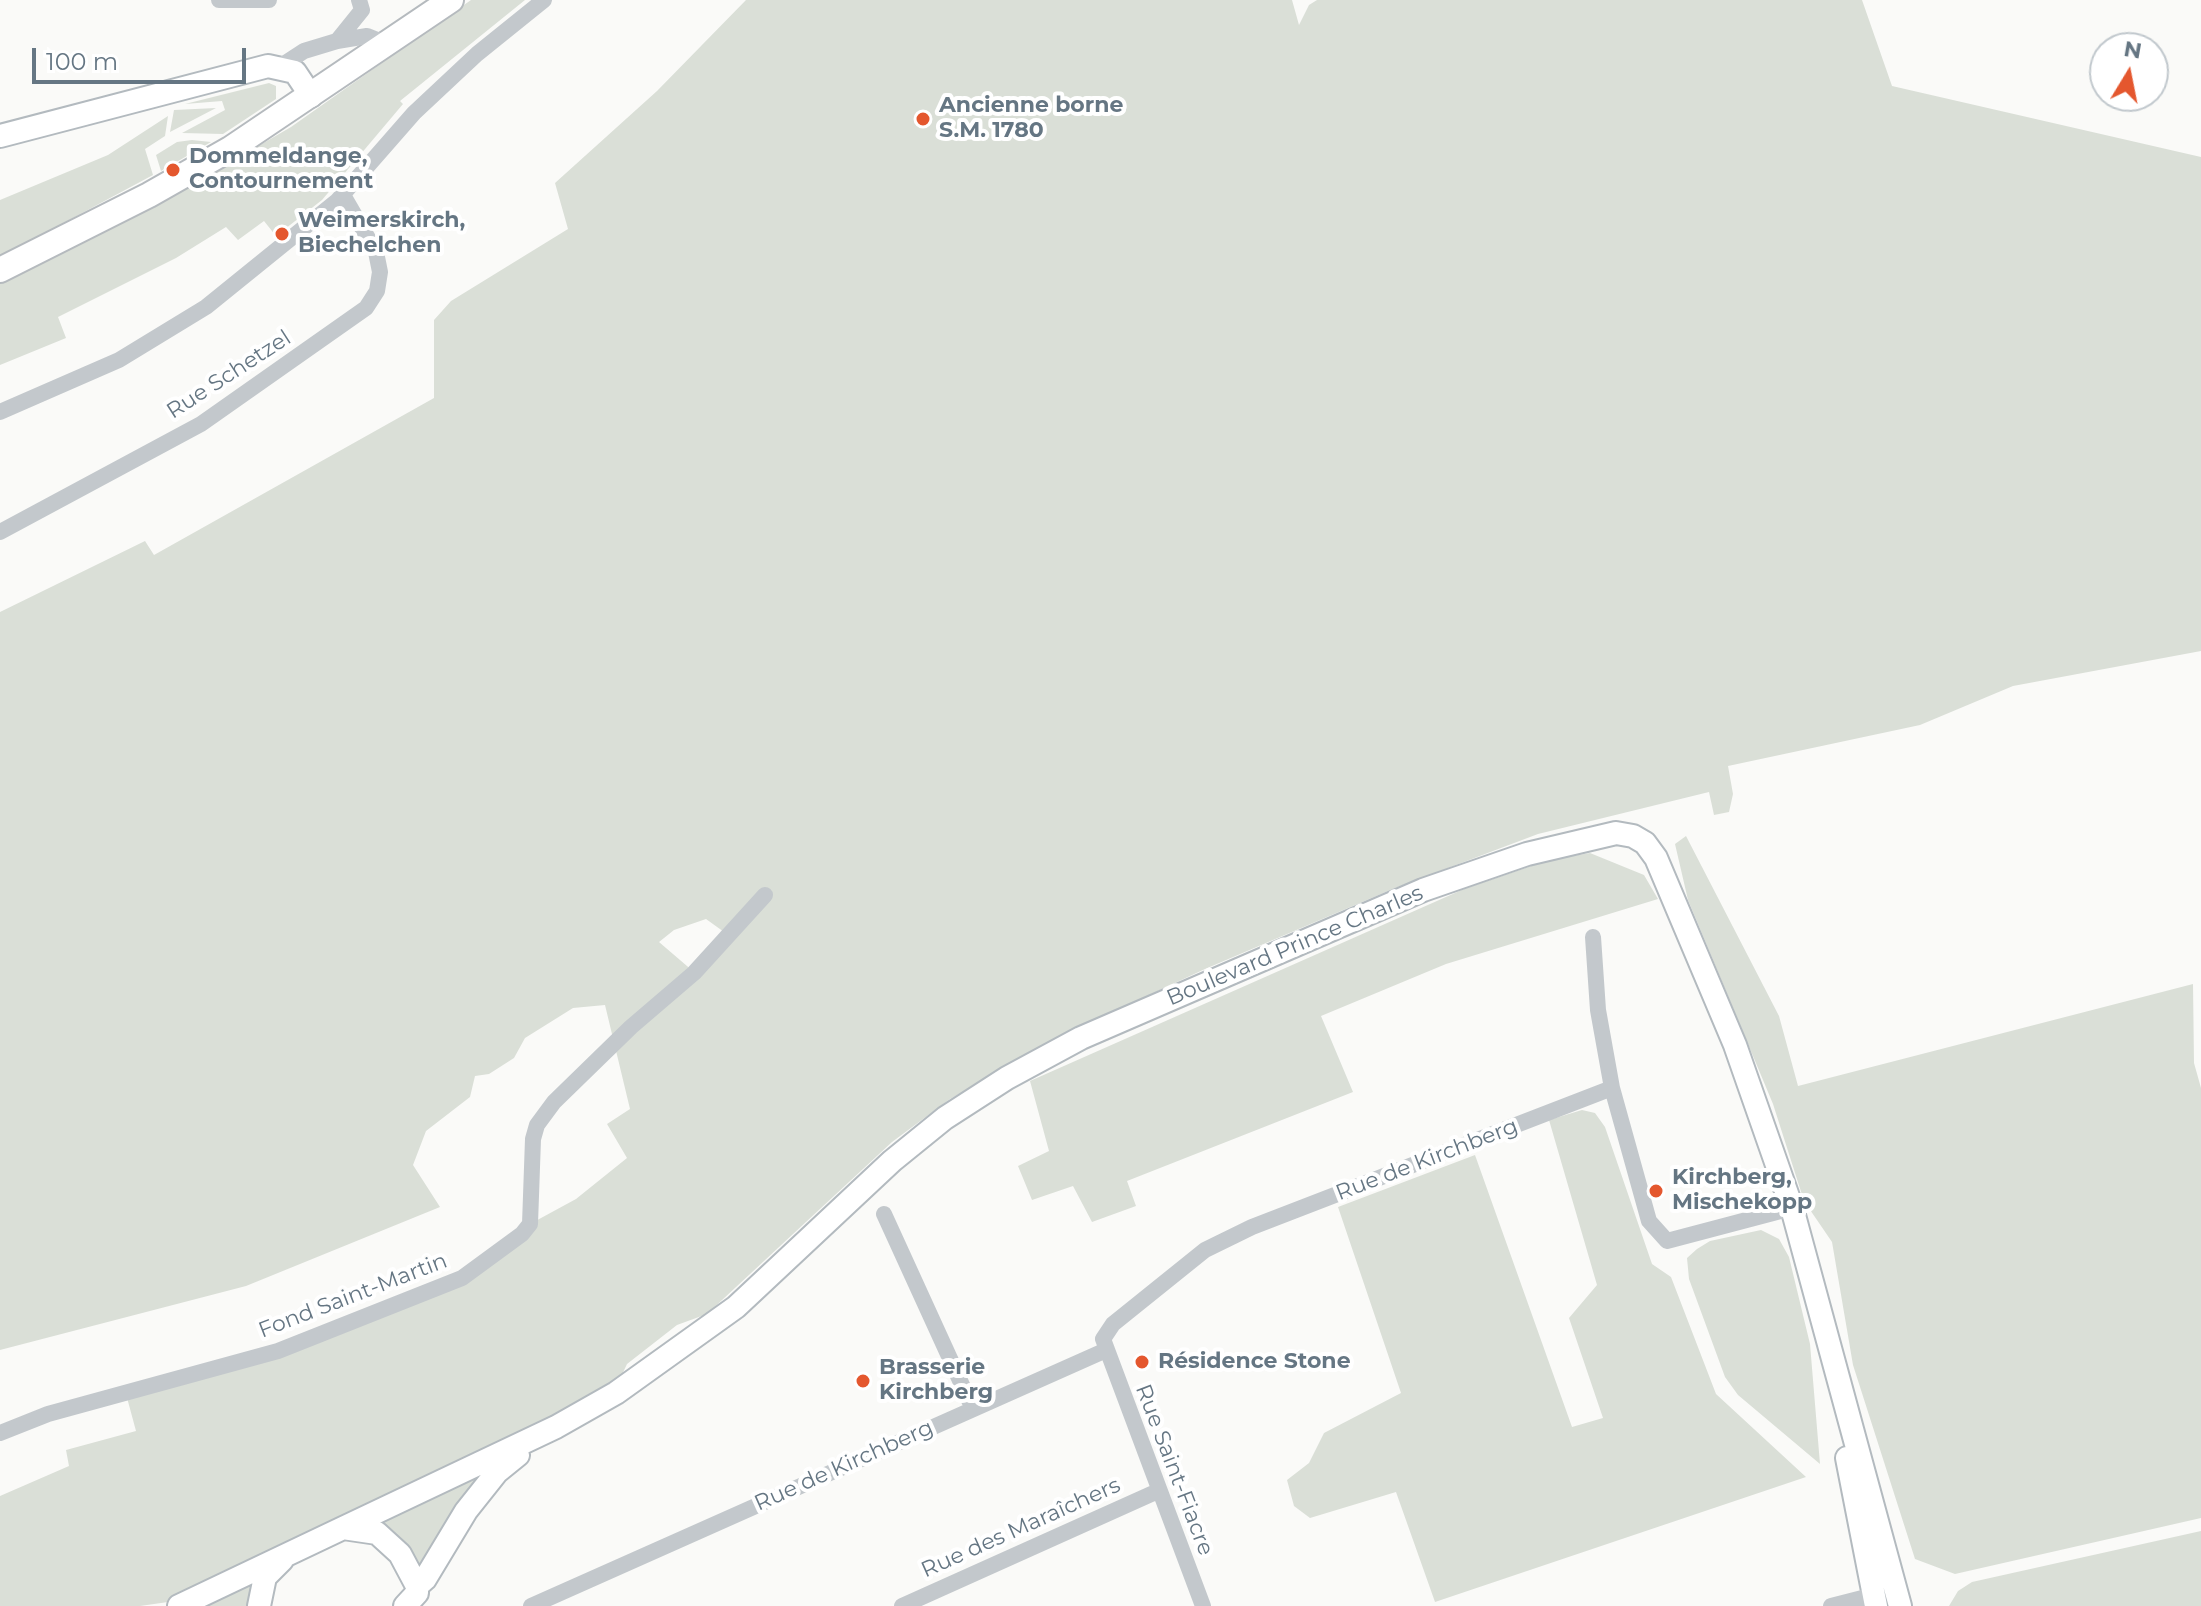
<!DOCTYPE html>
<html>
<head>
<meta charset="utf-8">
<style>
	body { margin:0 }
	#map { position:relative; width:2201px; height:1606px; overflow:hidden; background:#fafaf8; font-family:Montserrat,sans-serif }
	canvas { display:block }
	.north { position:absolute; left:2089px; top:32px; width:80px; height:80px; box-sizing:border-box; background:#fff; border:2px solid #c1c8cd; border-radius:50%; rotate:10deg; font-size:22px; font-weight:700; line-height:32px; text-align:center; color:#657683 }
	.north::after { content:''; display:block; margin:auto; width:28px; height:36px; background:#e4572e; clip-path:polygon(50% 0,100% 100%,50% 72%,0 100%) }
	.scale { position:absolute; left:32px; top:48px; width:214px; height:36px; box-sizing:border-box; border:4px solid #657683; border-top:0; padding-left:10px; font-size:24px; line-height:28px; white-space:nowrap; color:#657683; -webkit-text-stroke:6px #fff; paint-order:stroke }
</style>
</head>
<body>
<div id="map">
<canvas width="2201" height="1606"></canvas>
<div class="north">N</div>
<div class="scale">100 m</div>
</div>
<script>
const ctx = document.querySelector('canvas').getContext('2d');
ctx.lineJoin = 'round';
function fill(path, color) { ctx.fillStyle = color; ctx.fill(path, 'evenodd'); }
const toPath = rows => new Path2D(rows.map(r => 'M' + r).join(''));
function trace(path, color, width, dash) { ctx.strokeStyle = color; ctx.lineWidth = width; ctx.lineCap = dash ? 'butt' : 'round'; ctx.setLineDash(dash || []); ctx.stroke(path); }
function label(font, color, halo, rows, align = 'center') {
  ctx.font = font + ' Montserrat,sans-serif'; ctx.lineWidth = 8; ctx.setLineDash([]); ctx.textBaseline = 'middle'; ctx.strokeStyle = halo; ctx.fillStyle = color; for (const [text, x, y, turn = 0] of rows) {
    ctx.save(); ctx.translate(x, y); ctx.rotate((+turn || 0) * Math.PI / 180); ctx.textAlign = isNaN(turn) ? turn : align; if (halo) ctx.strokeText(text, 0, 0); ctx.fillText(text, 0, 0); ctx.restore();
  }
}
fill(toPath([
	[471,0,525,0,400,101,403,104,322,200,276,236,264,221,238,240,226,227,176,258,58,317,66,338,0,365,0,282,157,205,291,127],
	[746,0,1292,0,1299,25,1309,5,1317,0,1862,0,1892,86,2201,157,2201,651,2013,686,1920,725,1728,766,1733,794,1729,812,1714,815,1709,792,1538,834,1395,888,1205,969,1063,1035,950,1099,892,1142,707,1314,677,1325,627,1364,619,1381,564,1411,168,1602,140,1606,0,1606,0,1496,69,1466,66,1450,136,1431,126,1394,278,1351,462,1278,530,1224,576,1199,627,1158,607,1124,630,1109,605,1005,573,1008,525,1038,514,1058,489,1074,475,1076,470,1097,426,1131,413,1165,440,1207,246,1286,0,1350,0,612,145,541,154,555,434,398,434,320,451,301,568,229,555,183,657,91],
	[706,919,731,937,694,972,659,942,674,930],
	[269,83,276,86,276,99,223,134,182,133,225,110,222,101,185,104],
	[216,108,170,132,174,110],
	[168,116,165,136,145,149,153,175,0,257,0,200,108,155],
	[192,140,211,142,161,171,156,155,177,142],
	[1686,836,1779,1016,1798,1086,2193,984,2194,1063,2201,1088,2201,1518,1955,1574,1915,1559,1853,1365,1832,1242,1804,1201,1773,1104,1688,900,1675,844],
	[1590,853,1644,875,1658,899,1446,964,1321,1016,1353,1092,1127,1181,1136,1206,1092,1222,1073,1186,1032,1200,1018,1166,1049,1151,1030,1081,1464,889,1549,860],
	[1582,1110,1595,1113,1605,1127,1652,1264,1671,1277,1716,1394,1806,1477,1435,1602,1396,1492,1310,1518,1294,1506,1287,1480,1309,1463,1324,1433,1401,1393,1338,1207,1475,1155,1572,1427,1603,1418,1569,1318,1597,1285,1549,1120],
	[1761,1230,1779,1239,1789,1257,1810,1344,1820,1464,1738,1395,1725,1377,1689,1279,1687,1258,1697,1249,1710,1241],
	[485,1468,422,1574,372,1520],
	[2201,1531,2201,1606,1949,1606,1958,1591,1972,1582],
	[255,1576,252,1606,189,1606]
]), '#dadfd7');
const secondary = toPath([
	[0,136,268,66,295,72,311,96],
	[1847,1458,1876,1606],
	[343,1528,556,1427,616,1393,736,1307,892,1161,945,1118,1007,1078,1081,1038,1423,890,1527,854,1616,833,1633,836,1645,843,1656,858,1735,1045,1792,1208,1900,1606],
	[417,1586,425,1579,466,1511,497,1472,518,1455],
	[179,1606,343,1528,377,1533,400,1554,417,1586,417,1593,405,1606],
	[259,1606,265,1577,282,1560]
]);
const primary = toPath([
	[0,270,149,195,230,149,451,0]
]);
trace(secondary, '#b3babf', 26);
trace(primary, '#b5babe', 28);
trace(toPath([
	[219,0,269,0],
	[337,41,362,10,359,0],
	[281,66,304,51,337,41,367,36,387,44],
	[0,412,119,360,206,307,337,201,414,113,477,54,544,0],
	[0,532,201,424,366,308,377,291,380,272,376,252,343,195],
	[1593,937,1598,1010,1612,1088],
	[884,1214,973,1409],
	[0,1433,48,1414,278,1351,462,1278,522,1234,530,1224,533,1139,537,1125,554,1102,631,1027,694,973,765,895],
	[531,1606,1104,1351],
	[902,1606,1158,1491],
	[1203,1606,1103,1339,1113,1324,1205,1250,1252,1227,1612,1088,1649,1221,1667,1241,1792,1208],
	[1831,1606,1874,1595]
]), '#c3c8cc', 16);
trace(secondary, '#fff', 22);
trace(primary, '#fff', 24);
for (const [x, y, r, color] of [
	[923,119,8,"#e4572e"],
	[173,170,8,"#e4572e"],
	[282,234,8,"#e4572e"],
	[1656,1191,8,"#e4572e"],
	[1142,1362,8,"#e4572e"],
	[863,1381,8,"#e4572e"]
]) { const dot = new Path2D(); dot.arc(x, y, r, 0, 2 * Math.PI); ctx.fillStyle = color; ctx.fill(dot); trace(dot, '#fff', 3); }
label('bold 22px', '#657683', '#fff', [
	["Ancienne borne",939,106],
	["S.M. 1780",939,131],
	["Dommeldange,",189,157],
	["Contournement",189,182],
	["Weimerskirch,",298,221],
	["Biechelchen",298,246],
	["Kirchberg,",1672,1178],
	["Mischekopp",1672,1203],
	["Résidence Stone",1158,1362],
	["Brasserie",879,1368],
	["Kirchberg",879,1393]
], 'left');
label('22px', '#657683', '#fff', [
	["Rue Schetzel",229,375,-33],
	["Boulevard Prince Charles",1295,946,-23],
	["Rue de Kirchberg",1427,1160,-21],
	["Fond Saint-Martin",353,1296,-21],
	["Rue de Kirchberg",844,1466,-24],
	["Rue Saint-Fiacre",1174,1470,69],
	["Rue des Maraîchers",1021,1528,-24]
]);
</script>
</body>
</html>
